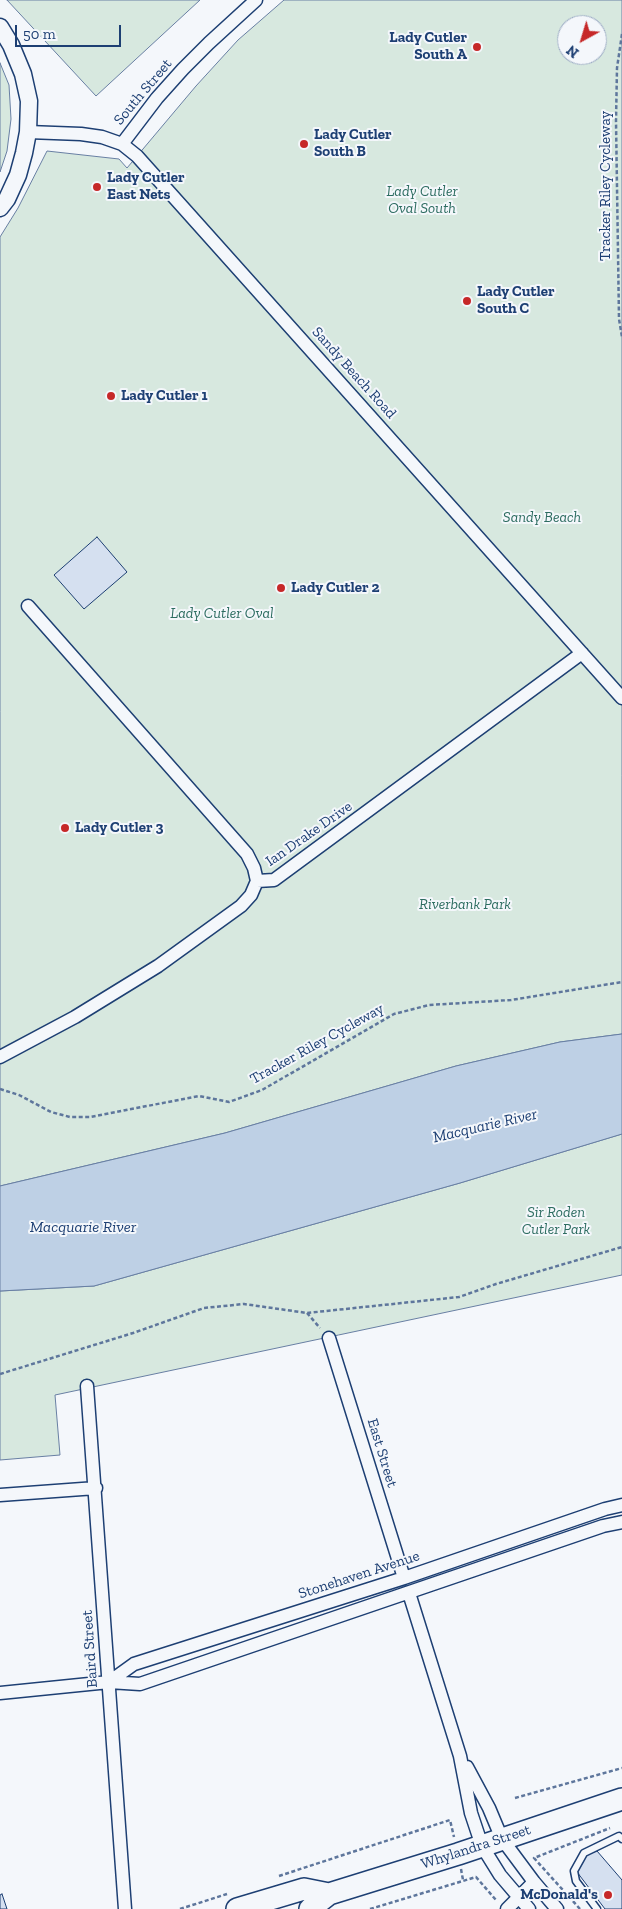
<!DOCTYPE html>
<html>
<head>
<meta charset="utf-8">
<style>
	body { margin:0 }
	#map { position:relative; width:622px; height:1909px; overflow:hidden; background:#f4f7fb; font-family:"Zilla Slab",serif }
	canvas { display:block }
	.north { position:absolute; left:557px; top:15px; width:50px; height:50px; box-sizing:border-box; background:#f4f7fb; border:1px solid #9eadc5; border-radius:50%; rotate:219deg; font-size:14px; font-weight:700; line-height:20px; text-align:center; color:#1d3f73 }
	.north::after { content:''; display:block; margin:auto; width:18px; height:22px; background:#c62828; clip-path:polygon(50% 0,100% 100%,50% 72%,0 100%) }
	.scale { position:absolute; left:15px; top:25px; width:106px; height:22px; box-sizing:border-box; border:2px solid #1d3f73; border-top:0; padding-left:6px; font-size:15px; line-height:18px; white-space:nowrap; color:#1d3f73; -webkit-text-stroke:4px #f4f7fb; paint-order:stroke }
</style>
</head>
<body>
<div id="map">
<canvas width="622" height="1909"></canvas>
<div class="north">N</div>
<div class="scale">50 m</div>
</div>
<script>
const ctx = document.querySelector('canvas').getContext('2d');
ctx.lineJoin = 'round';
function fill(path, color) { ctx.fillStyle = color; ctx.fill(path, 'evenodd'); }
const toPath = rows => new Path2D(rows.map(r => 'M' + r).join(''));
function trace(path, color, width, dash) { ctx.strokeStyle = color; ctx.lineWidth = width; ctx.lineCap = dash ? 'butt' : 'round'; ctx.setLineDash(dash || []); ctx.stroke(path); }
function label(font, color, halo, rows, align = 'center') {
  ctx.font = font + ' "Zilla Slab",serif'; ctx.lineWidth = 4; ctx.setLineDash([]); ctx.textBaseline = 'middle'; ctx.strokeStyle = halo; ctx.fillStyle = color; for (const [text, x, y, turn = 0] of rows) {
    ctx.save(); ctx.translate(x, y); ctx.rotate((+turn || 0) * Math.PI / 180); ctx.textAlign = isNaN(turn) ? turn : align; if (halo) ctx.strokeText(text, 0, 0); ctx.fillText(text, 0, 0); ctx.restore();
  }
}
const green = toPath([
	[7,0,200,0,96,96,7,0],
	[284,0,622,0,622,1034,560,1042,456,1066,225,1133,0,1186,0,237,18,208,47,151,119,159,127,168,196,86,238,40,284,0],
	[567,25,597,25,597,55,567,55,567,25],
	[0,63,9,85,11,119,7,151,0,172,0,63],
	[622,1134,622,1275,55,1395,60,1455,0,1460,0,1291,94,1286,460,1183,622,1134]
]);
fill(green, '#d7e8df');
trace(green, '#687fa3', 1);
const water = toPath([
	[622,1034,622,1134,460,1183,94,1286,0,1291,0,1186,225,1133,456,1066,560,1042,622,1034]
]);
fill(water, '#bed0e5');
trace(water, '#687fa3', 1);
const building = toPath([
	[97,537,127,572,84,609,54,575,97,537],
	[597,1851,622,1880,622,1909,605,1909,577,1872,586,1855,597,1851],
	[2,1894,7,1909,0,1909,0,1895,2,1894]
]);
fill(building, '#d5e0f0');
trace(building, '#1d3f73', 1);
const service = toPath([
	[597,1909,576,1881,574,1871,584,1853,619,1836,622,1839]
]);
const minor = toPath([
	[28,132,81,134,102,137,122,144,137,156,622,698],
	[122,144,157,98,183,69,209,43,256,0],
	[28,606,247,854,254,868,257,881],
	[0,1057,75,1017,158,966,241,906,251,895,257,881,274,880,582,653],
	[329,1338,404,1578],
	[87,1386,125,1909],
	[0,1495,96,1488],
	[409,1593,460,1756,471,1813,482,1846,500,1875,529,1909],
	[109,1682,134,1664,404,1578,605,1509,622,1505],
	[0,1693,109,1682,140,1684,603,1526,622,1522],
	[467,1767,489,1808,502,1839,534,1882,557,1909],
	[507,1909,534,1882]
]);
const tertiary = toPath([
	[0,27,11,45,23,74,29,101,28,132,24,153,18,175,7,199,0,208]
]);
const trunk = toPath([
	[237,1909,304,1889,329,1894],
	[310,1909,329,1894,458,1854,622,1799]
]);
trace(service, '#1d3f73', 9);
trace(minor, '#1d3f73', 15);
trace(tertiary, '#1d3f73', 19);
trace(trunk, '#1d3f73', 24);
trace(toPath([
	[622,34,617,68,616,121,619,319,622,337],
	[0,1089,19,1095,51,1112,70,1117,90,1117,199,1096,229,1102,262,1090,394,1014,429,1005,511,1000,622,982],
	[307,1313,320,1328],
	[0,1374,133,1333,204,1308,244,1304,307,1313,459,1297,496,1284,622,1247],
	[515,1798,622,1768],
	[461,1869,463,1880],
	[279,1876,450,1820,454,1837],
	[180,1909,227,1894],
	[370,1909,476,1877,496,1900],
	[580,1909,534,1858,610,1828]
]), '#5e769c', 2.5, [4, 2.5]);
trace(service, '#f4f7fb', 6);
trace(minor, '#f4f7fb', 12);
trace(tertiary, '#f4f7fb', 16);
trace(trunk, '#f4f7fb', 21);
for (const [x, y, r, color] of [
	[477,47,5,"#c62828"],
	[304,144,5,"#c62828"],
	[97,187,5,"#c62828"],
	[467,301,5,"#c62828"],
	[111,396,5,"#c62828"],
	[281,588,5,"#c62828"],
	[65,828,5,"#c62828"],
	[608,1895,5,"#c62828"]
]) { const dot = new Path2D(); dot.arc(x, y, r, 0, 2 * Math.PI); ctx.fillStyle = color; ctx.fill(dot); trace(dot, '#f4f7fb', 2); }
label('bold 15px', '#1d3f73', '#f4f7fb', [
	["Lady Cutler",467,38,"right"],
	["South A",467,55,"right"],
	["Lady Cutler",314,135],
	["South B",314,152],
	["Lady Cutler",107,178],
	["East Nets",107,195],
	["Lady Cutler",477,292],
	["South C",477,309],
	["Lady Cutler 1",121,396],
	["Lady Cutler 2",291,588],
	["Lady Cutler 3",75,828],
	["McDonald's",598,1895,"right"]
], 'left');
label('15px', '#1d3f73', '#f4f7fb', [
	["South Street",143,92,-50],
	["Tracker Riley Cycleway",606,186,-90],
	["Sandy Beach Road",354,373,48],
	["Ian Drake Drive",309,834,-35],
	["Tracker Riley Cycleway",317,1044,-29],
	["East Street",382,1453,73],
	["Stonehaven Avenue",359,1575,-18],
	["Baird Street",90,1649,-94],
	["Whylandra Street",476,1847,-18]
]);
label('italic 15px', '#2c6c60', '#f4f7fb', [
	["Lady Cutler",422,192],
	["Oval South",422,209],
	["Sandy Beach",542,518],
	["Lady Cutler Oval",222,614],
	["Riverbank Park",465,905],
	["Sir Roden",556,1213],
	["Cutler Park",556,1230]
]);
label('italic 16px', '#1d3f73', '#f4f7fb', [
	["Macquarie River",485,1126,-13],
	["Macquarie River",83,1227]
]);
</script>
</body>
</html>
